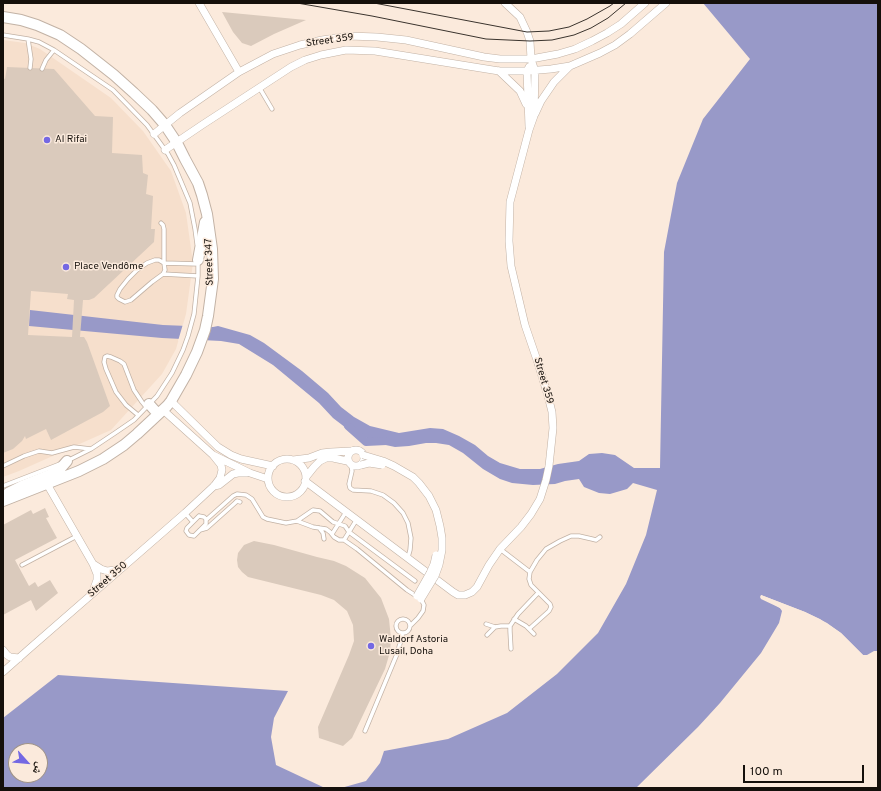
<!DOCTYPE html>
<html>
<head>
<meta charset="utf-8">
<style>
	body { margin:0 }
	#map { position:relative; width:881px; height:791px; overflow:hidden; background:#fbeadc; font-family:Overpass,"Noto Naskh Arabic",sans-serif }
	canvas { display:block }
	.frame { position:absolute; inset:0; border:4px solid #15100b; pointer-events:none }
	.north { position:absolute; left:8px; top:743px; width:40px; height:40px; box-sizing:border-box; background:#fbeadc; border:1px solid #9f9388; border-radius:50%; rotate:117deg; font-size:11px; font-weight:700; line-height:16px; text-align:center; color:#15100b }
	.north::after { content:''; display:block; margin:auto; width:14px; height:18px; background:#7468e3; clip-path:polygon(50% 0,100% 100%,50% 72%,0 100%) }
	.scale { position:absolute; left:743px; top:765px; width:121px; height:18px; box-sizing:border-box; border:2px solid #15100b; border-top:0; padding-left:5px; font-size:12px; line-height:14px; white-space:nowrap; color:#15100b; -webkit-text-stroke:3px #fbeadc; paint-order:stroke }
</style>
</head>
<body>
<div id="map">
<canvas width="881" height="791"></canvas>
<div class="frame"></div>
<div class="north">ش</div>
<div class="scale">100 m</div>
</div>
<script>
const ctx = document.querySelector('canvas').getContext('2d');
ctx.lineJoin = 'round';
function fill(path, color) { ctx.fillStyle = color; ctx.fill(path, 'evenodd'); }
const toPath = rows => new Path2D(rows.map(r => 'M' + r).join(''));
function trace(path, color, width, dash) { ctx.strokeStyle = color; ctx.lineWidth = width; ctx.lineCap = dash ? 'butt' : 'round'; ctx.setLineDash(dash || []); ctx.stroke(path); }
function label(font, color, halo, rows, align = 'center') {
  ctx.font = font + ' Overpass,sans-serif'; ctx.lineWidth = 3; ctx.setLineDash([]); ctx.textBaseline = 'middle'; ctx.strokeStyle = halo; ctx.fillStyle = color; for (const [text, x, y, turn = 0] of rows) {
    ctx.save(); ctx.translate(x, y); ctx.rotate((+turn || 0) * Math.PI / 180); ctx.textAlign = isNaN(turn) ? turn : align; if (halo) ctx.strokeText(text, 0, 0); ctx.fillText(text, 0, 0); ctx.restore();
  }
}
fill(toPath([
	[3,40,25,43,40,49,111,98,143,131,171,171,186,213,193,263,186,314,176,349,162,374,111,430,19,471,3,477]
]), '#f6dfcc');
fill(toPath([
	[703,3,878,3,878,651,874,651,867,655,863,655,841,633,827,623,805,612,761,595,761,596,780,608,782,611,779,623,761,653,720,703,698,727,636,788,341,788,366,781,380,763,384,751,448,739,507,713,557,674,598,633,626,584,646,535,657,490,633,483,627,489,610,494,599,493,584,487,579,479,565,481,555,484,533,485,512,483,500,479,483,469,463,453,449,445,436,443,426,443,409,446,395,447,381,444,350,431,333,418,319,403,273,365,239,344,221,341,162,338,29,326,30,310,163,325,213,327,218,326,250,335,264,343,302,371,328,393,341,407,354,417,370,426,399,433,430,428,443,429,459,436,475,445,488,456,500,463,520,469,540,469,558,464,579,461,589,454,602,453,615,455,634,468,660,468,664,252,677,183,703,119,750,59],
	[58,675,288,691,274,718,271,737,276,765,325,788,3,788,3,718],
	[16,751,40,751,40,775,16,775]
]), '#9899c8');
fill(toPath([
	[183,324,211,325,207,342,178,341],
	[761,595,805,612,820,619,841,633,863,655,867,655,865,657,862,656,840,635,819,621,804,614,763,597,782,607,784,611,780,608,761,599,760,597]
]), '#fbeadc');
trace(toPath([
	[348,426,366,442,386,441]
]), '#9899c8', 8);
fill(toPath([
	[222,12,306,20,274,34,251,46,242,43,233,32],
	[7,67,54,69,95,116,113,117,112,153,142,155,143,173,148,175,146,194,153,196,151,229,155,229,154,242,94,298,89,300,83,300,80,337,84,337,87,342,110,406,103,412,51,440,46,429,26,439,25,436,22,441,13,449,3,453,3,78,5,79],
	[31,291,68,294,67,299,74,300,72,337,28,335],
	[45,508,49,517,46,518,57,538,15,560,29,586,35,582,38,587,50,580,58,593,36,611,31,600,3,615,3,525,31,510,33,514],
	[254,541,274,545,317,557,334,561,346,566,365,578,381,598,389,619,391,639,390,652,385,669,352,738,343,746,319,738,318,727,349,655,354,641,353,625,347,611,334,600,321,595,248,577,242,572,238,567,237,560,238,553,244,545]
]), '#dacabc');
const lane = toPath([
	[3,35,28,39,39,42,54,50,113,90,147,125,168,154,174,165,190,203,195,229,197,244],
	[28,39,31,59,30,68],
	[42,69,46,60,54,50],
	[259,87,272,109],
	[161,223,163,225,164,229,164,263,198,264],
	[155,260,159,260,164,263,165,270,163,274,152,282,131,300,125,302,119,299,117,297,117,295,120,289,128,279,137,270,147,263,155,260],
	[163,274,198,276],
	[138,415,126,405,116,392,106,369,104,362,105,357,107,356,111,357,120,361,124,364,134,390,142,402,146,407],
	[67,461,91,449,115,433,134,420,157,396,172,373,183,350,188,336,194,314,198,276,198,261],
	[3,466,24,456,39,451,52,453,74,447,91,449],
	[351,466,352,471,349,484,350,488,353,490,371,491,383,495,394,503,403,513,408,523,411,538,410,550,408,557],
	[3,486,60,464],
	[185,513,193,522],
	[199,516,204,517,206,519,206,524,194,536,189,535,186,531,187,528,199,516],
	[206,520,233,496,237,494,246,495,252,499,263,517,267,519,286,523,297,521,313,527,326,529,330,532,334,537,339,540,344,540,357,519],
	[297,521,313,510,320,511,333,522,345,526,349,532,415,581],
	[319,528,323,533,324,539],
	[200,530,207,528,235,503,237,501,240,502],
	[332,534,346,512],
	[344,540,357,549,407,590,421,599,424,605,423,611,418,618,410,626],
	[500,549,530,572],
	[22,565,77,536],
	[514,619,526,626,534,634],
	'396 626a7 7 0 1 1 14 0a7 7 0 1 1-14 0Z',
	[486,624,495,627,501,626,510,626],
	[529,629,549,611,551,607,550,604,531,585,529,579,530,572,537,560,546,549,560,541,571,536,579,536,592,539,596,540,600,537],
	[487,635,495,627],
	[511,649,510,631,510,626,518,614,538,593],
	[365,731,397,654,403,633]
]);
const street = toPath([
	[199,3,239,72],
	[529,67,527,71,529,127],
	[499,71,520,91,526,104],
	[535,114,541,101,554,82,570,66],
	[154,134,180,113,239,72,273,54,300,45,322,40,349,36,377,37,406,40,484,57,500,59,531,59,558,54,575,49,592,41,607,33,621,24,645,3],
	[165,150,202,125,291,67,305,60,321,55,346,50,375,51,499,71,527,71,551,69,570,66,600,53,615,45,630,34,666,3],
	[171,401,218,447,231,455,241,459,273,466],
	[163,410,213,455,250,473,268,479],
	'348 458a8 8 0 1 1 16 0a8 8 0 1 1-16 0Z',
	'268 478a19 19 0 1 1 38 0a19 19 0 1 1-38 0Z',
	[293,460,309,458,322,453,331,452,351,451],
	[306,477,314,467,320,461,326,458,333,458,347,461],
	[305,481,453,592,458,595,465,595,472,592,477,587,489,565,500,549,521,527,531,514,540,499,546,480,549,466,553,428,552,412,548,396,538,363,525,325,511,266,509,241,510,202,529,130,534,116,535,71,531,59,530,41,527,32,520,17,505,3],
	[47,484,93,564,97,574,97,580,93,591],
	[214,486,219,485,233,474,238,473,247,473],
	[93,564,101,569,107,571,115,570,120,568],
	[3,650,7,655,10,657,19,658],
	[3,672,29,649,185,513,214,486,220,478,222,470,221,465,213,455]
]);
const primary = toPath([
	[3,17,21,20,37,25,60,35,81,49,114,75,134,93,152,110,165,125,177,143,185,159,198,183,202,195,207,214,212,249,213,279,208,316,205,330,197,352,186,375,171,401,167,406,137,434,124,445,103,459,79,471,3,501],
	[198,260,205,222],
	[149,404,158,414],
	[8,493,22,486,52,474,60,469,67,461]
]);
trace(lane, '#c2b2a5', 5);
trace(street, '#c2b2a5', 8);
trace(primary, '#c2b2a5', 12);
trace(lane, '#fff', 3.5);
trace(street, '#fff', 7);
trace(primary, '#fff', 10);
trace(toPath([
	[297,3,372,16,486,39,530,41,552,40,574,35,591,28,608,18,626,3],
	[374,3,527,32,549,31,569,27,587,19,610,6,614,3]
]), '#3a332d', 1);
const streetBridge = toPath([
	[363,455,383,461,394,466,413,477,419,483,429,496,436,510,440,526,442,538,442,550,439,565,435,576,421,599],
	[361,465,369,463,382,465],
	[417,596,430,573,434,564,436,555]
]);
trace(streetBridge, '#c2b2a5', 8, []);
trace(streetBridge, '#fff', 7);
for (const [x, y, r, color] of [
	[47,140,4,"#7468e3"],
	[66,267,4,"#7468e3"],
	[371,646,4,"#7468e3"]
]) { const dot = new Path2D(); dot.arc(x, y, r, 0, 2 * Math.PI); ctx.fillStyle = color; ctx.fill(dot); trace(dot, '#fbeadc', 1.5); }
label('10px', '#15100b', '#fbeadc', [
	["Street 359",330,41,-8],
	["Street 347",210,262,-92],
	["Street 359",543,381,74],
	["Street 350",108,580,-41]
]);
label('10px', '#15100b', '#fbeadc', [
	["Al Rifai",55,140],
	["Place Vendôme",74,267],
	["Waldorf Astoria",379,640],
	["Lusail, Doha",379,652]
], 'left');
</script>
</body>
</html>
